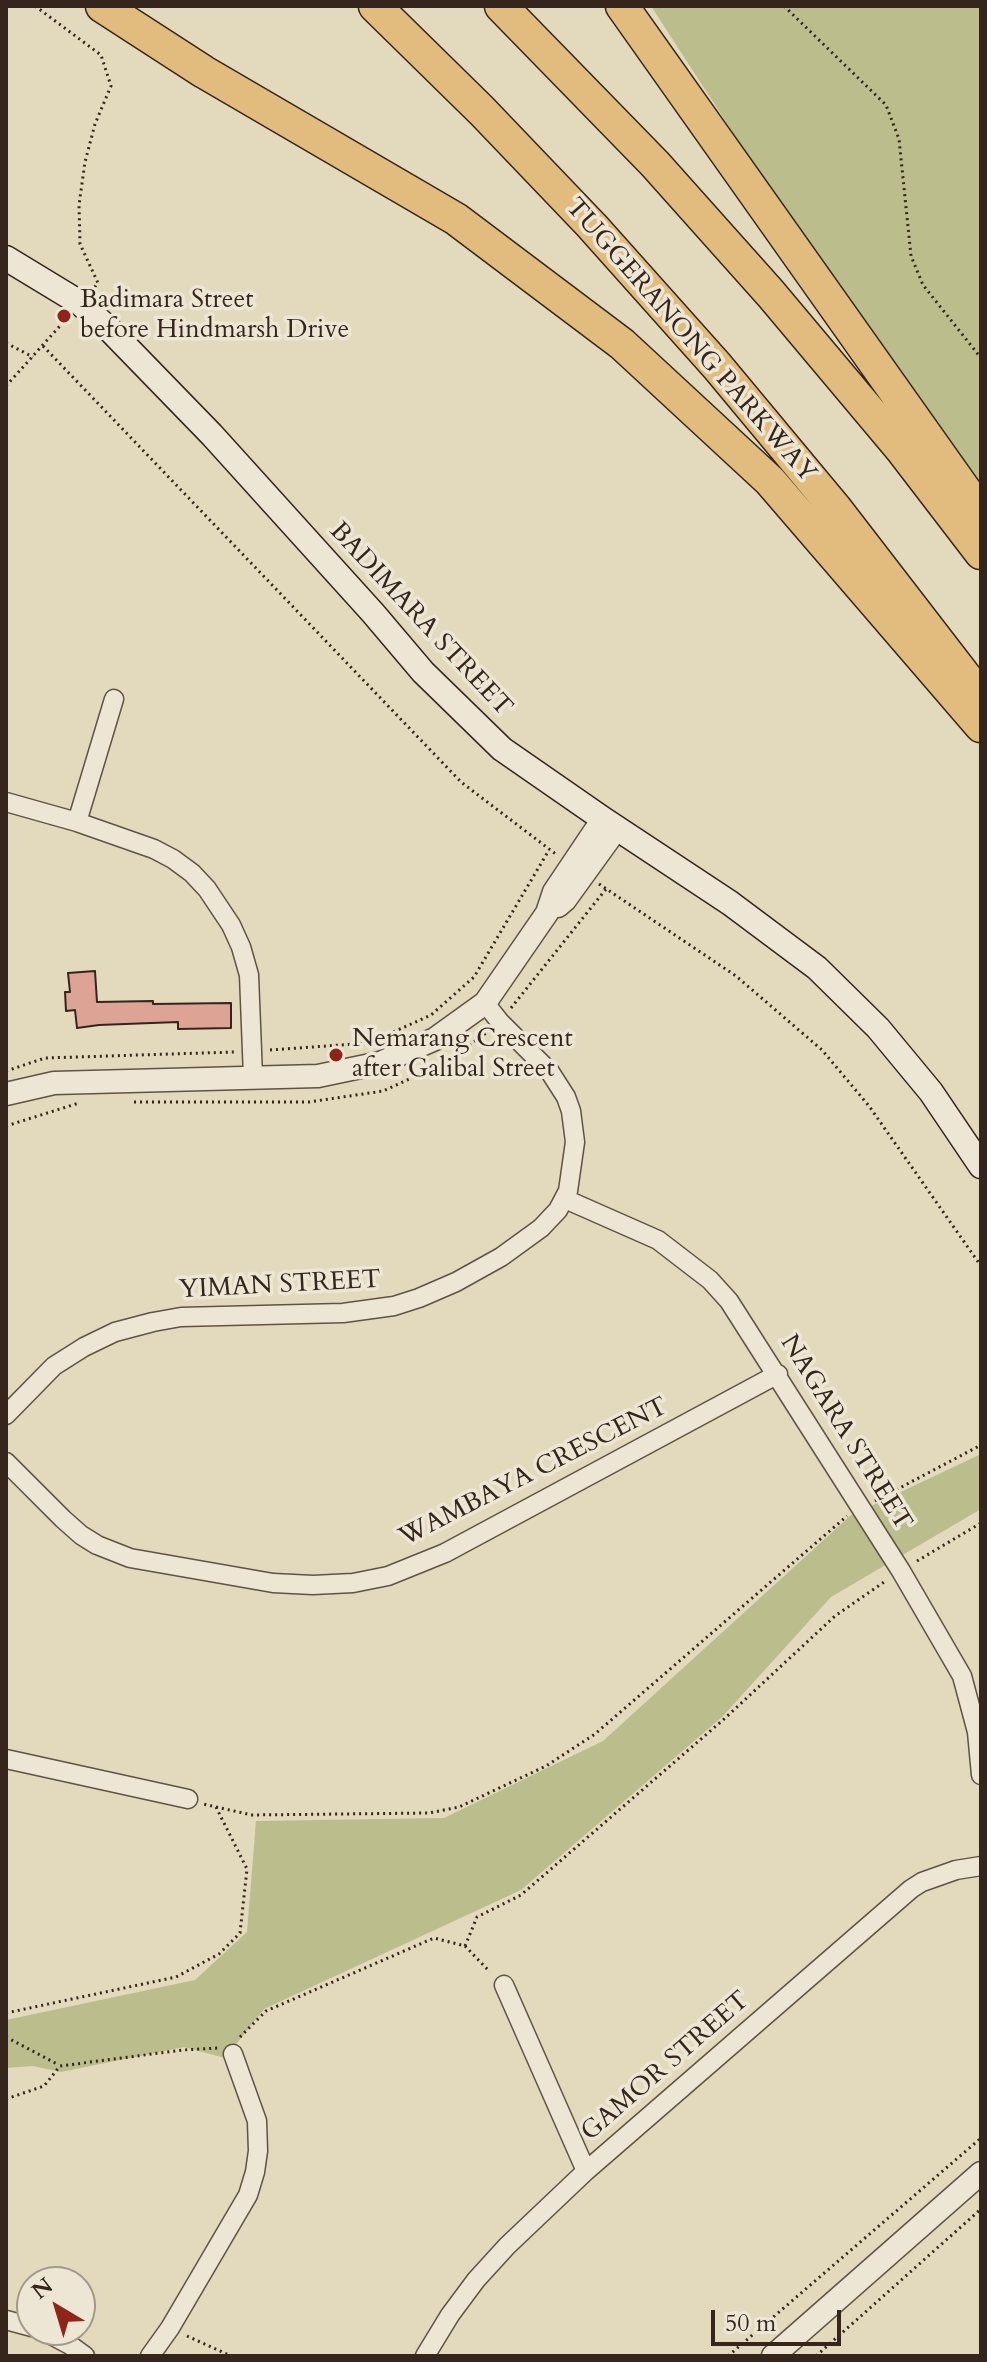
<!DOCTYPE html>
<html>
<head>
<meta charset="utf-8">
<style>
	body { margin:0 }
	#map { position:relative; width:987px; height:2362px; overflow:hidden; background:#e3d9bd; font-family:Cardo,serif }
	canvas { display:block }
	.frame { position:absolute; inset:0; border:8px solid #35251d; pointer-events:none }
	.north { position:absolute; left:16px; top:2266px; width:80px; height:80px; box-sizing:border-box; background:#ede6d4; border:2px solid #a3998b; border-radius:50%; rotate:322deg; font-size:22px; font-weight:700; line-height:32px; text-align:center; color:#35251d }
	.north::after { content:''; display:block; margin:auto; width:28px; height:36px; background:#8f2418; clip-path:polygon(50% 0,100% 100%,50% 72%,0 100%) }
	.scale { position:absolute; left:711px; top:2310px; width:130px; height:36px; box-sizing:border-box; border:4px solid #35251d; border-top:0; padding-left:10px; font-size:24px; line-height:28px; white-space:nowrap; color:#35251d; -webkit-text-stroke:6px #ede6d4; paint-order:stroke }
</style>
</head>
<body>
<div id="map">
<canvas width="987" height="2362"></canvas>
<div class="frame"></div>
<div class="north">N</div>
<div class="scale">50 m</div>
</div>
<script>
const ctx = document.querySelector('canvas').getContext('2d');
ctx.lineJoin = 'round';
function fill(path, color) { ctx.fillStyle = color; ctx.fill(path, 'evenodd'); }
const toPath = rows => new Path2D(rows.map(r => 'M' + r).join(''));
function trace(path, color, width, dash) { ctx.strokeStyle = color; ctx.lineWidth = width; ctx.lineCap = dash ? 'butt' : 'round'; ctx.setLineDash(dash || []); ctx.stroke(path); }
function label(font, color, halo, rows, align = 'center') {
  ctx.font = font + ' Cardo,serif'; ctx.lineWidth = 7; ctx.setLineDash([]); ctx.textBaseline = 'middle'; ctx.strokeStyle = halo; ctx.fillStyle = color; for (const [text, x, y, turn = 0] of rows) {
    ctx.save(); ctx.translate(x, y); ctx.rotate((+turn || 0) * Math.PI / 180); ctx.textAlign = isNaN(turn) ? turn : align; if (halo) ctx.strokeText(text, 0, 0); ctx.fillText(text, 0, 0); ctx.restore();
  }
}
fill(toPath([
	[651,6,981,6,981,516],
	[981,1454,981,1509,831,1597,722,1717,521,1890,264,2009,225,2058,184,2047,61,2072,33,2066,6,2068,6,2020,195,1980,247,1932,256,1821,444,1818,603,1741,850,1516]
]), '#bbbd8c');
const building = toPath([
	[95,971,97,1002,153,1001,153,1004,231,1003,231,1028,178,1029,178,1022,99,1025,77,1028,75,1010,66,1011,65,992,70,992,68,973,95,971]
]);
fill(building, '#dda495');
trace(building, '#35251d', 2);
const minor = toPath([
	[6,802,77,822,154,849,173,859,192,873,207,889,231,925,241,947,249,975,253,1077],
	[77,822,114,699],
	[565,1199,658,1240,710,1280,729,1301,901,1571,962,1676,977,1732,981,1775],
	[6,1415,54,1366,84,1347,115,1332,153,1322,181,1317,343,1313,394,1306,419,1298,456,1282,501,1257,541,1228,558,1210,568,1191,575,1142,571,1111,566,1097,550,1072,500,1022,485,1003],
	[6,1462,63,1519,81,1535,97,1545,130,1558,273,1583,313,1585,353,1583,388,1576,445,1553,778,1374],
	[6,1759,188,1799],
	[504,1985,586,2171],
	[6,2320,32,2327],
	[42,2330,70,2345,85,2356],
	[150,2356,170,2328,248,2195,255,2172,258,2151,257,2121,233,2054],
	[425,2356,450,2315,476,2280,507,2246,586,2171,911,1889,922,1882,956,1870,981,1866]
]);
const tertiary = toPath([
	[558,906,565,900,617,828],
	[6,1094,54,1083,318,1076,380,1063,435,1039,485,1003,547,913,554,892,603,819],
	[773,2356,981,2173]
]);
const secondary = toPath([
	[6,258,80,303,111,331,212,435,373,613,423,672,502,749,603,819,730,903,817,968,878,1028,931,1092,981,1166]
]);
const motorway = toPath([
	[102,6,204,72,456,219,622,344,770,481,981,726],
	[375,6,482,111,592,226,717,366,836,509,977,692],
	[501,6,655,164,771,294,902,450,981,553],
	[622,6,981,513]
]);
trace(minor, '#605245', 21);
trace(tertiary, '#605245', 25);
trace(secondary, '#35251d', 27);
trace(motorway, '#35251d', 35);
trace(toPath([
	[35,6,101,55,111,86,95,124,85,162,79,205,80,244,98,283,94,288],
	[784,6,886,105,899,139,911,256,923,285,981,358],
	[6,343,33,357],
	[43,346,461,782,557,855],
	[6,386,67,318],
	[599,884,736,976,822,1050,869,1106,981,1266],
	[511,1008,606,889],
	[270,1050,369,1043,431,1015,474,977,549,850],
	[6,1071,45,1058,234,1052],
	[134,1102,309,1102,383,1091,447,1062,486,1033],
	[6,1126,79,1103],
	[875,1501,981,1445],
	[917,1561,981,1523],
	[216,1807,252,1815,429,1813,459,1807,546,1766,595,1734,847,1516],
	[465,1946,490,1972],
	[6,2013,176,1977,219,1954,240,1933,247,1869,216,1807,203,1804],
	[6,2037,59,2065],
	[240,2037,266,2011,434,1938,465,1946,477,1917,521,1895,723,1720,835,1616,887,1580],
	[6,2099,44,2086,60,2066,183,2050,218,2048],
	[187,2336,231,2356],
	[728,2356,981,2138],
	[816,2356,981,2209]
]), '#35251d', 3, [2, 4]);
trace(minor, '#ede6d4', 18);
trace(tertiary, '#ede6d4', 22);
trace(secondary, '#ede6d4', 24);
trace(motorway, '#e2bc7e', 32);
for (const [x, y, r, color] of [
	[64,316,8,"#8f2418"],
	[336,1055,8,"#8f2418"]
]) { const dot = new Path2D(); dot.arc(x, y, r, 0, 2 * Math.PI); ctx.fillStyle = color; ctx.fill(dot); trace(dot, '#ede6d4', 3); }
label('26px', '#35251d', '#ede6d4', [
	["Badimara Street",80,301],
	["before Hindmarsh Drive",80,331],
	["Nemarang Crescent",352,1040],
	["after Galibal Street",352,1070]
], 'left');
label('26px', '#35251d', '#ede6d4', [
	["TUGGERANONG PARKWAY",690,341,49],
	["BADIMARA STREET",420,620,47],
	["YIMAN STREET",280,1286,-3],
	["NAGARA STREET",845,1433,58],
	["WAMBAYA CRESCENT",534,1473,-27],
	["GAMOR STREET",666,2067,-41]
]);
</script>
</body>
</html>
